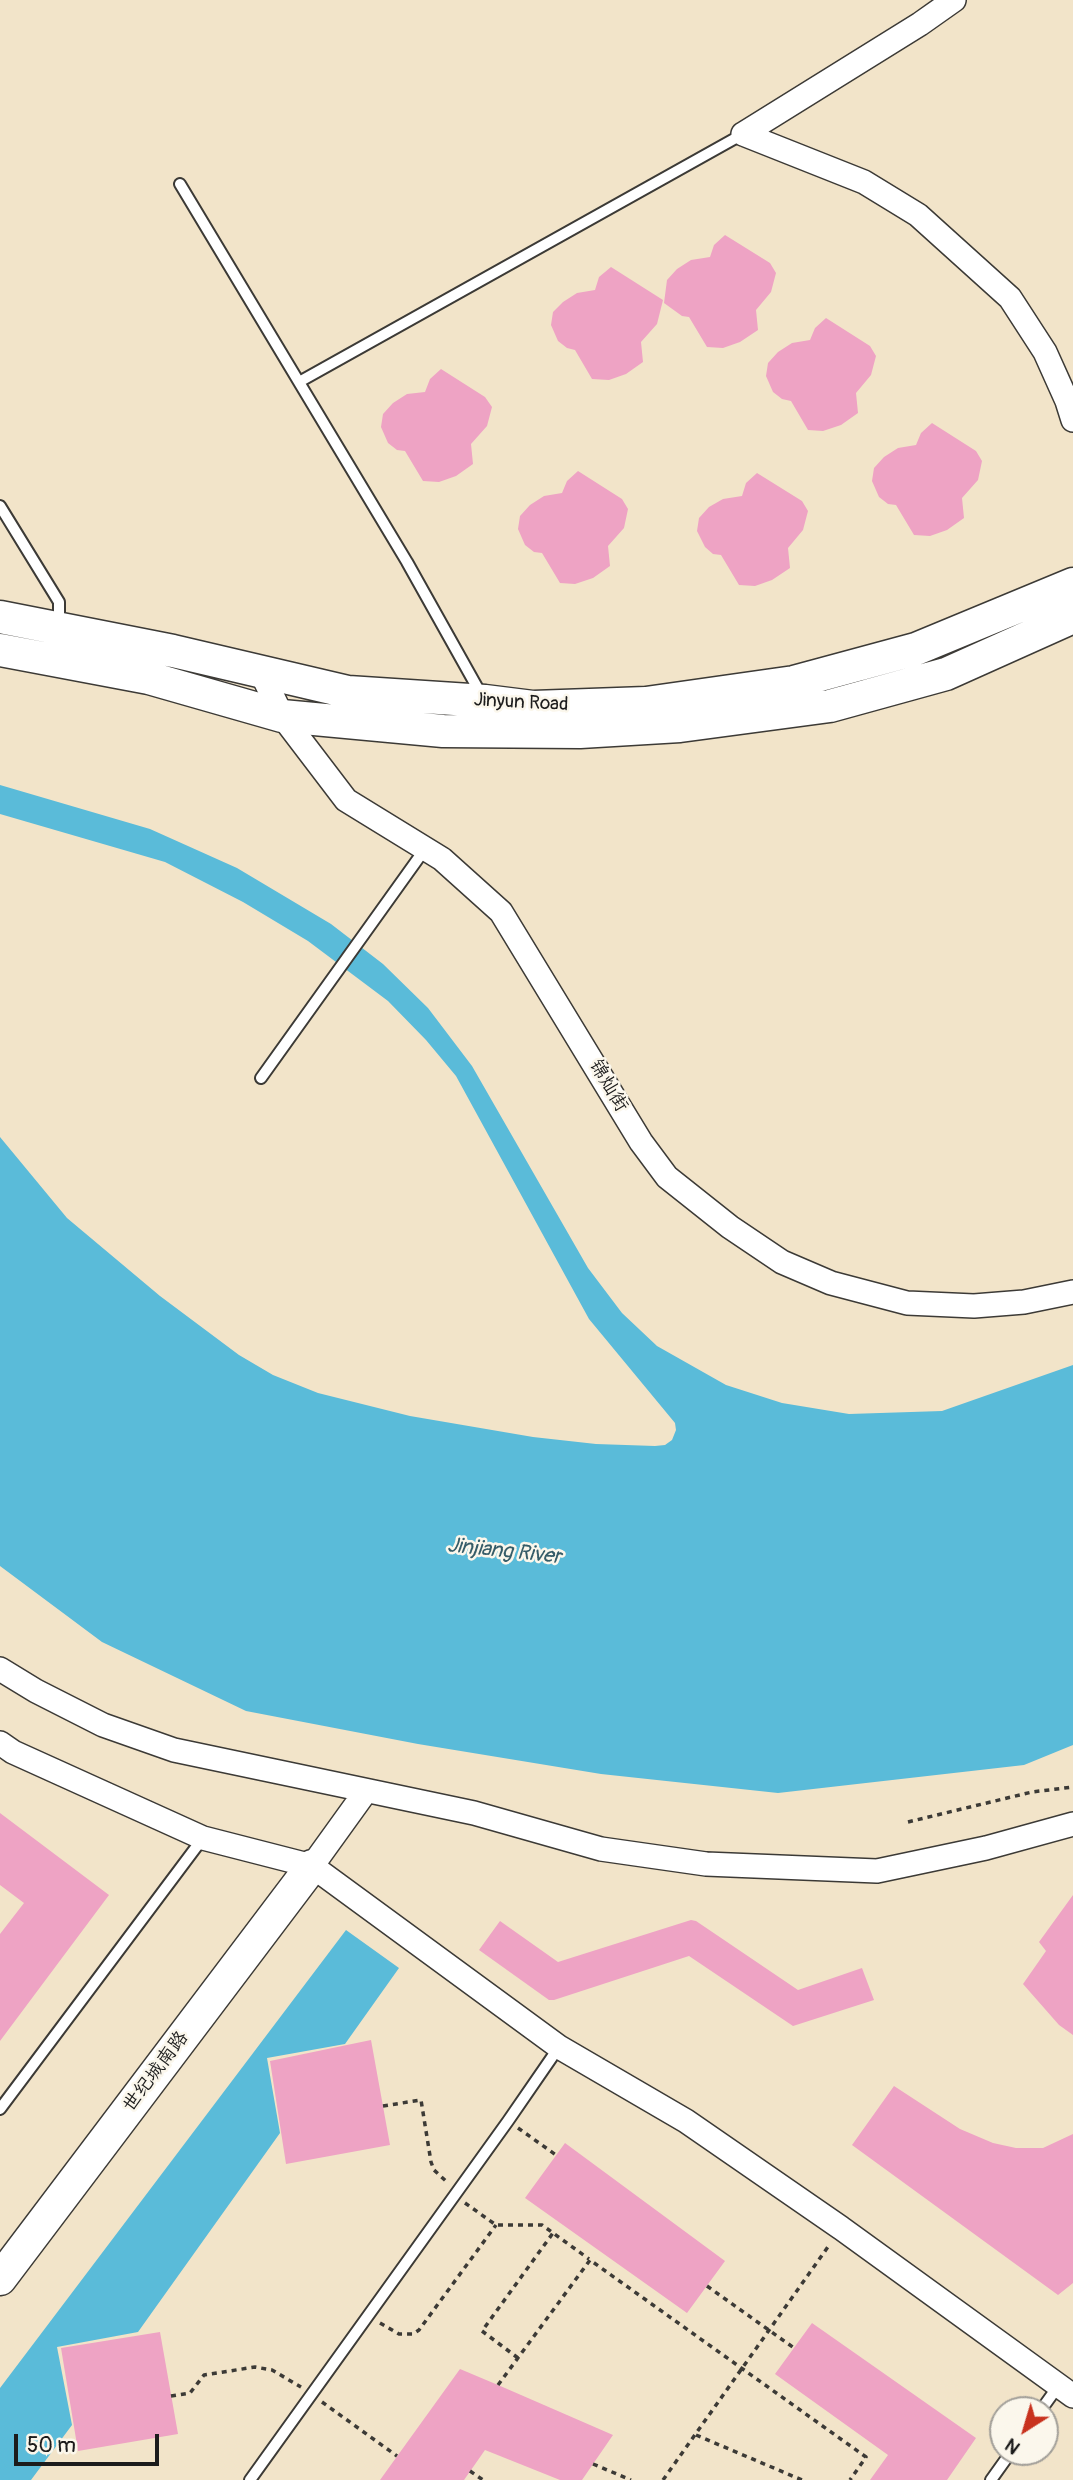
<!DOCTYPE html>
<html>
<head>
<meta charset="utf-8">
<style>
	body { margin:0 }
	#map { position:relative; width:1073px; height:2480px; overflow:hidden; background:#f2e4c9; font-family:Pangolin,sans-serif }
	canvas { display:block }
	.north { position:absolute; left:989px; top:2396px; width:70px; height:70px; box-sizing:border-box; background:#fbf7ec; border:2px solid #a29f99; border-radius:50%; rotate:217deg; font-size:19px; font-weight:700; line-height:28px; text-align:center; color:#1c1c1c }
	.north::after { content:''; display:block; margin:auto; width:24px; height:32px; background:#c8321e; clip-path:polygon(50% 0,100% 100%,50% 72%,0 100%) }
	.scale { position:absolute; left:14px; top:2434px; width:145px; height:32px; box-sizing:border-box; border:4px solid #1c1c1c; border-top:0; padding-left:9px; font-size:21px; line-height:24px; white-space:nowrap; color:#1c1c1c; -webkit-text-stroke:5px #fbf7ec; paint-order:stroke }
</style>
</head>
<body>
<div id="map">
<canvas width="1073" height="2480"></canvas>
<div class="north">N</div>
<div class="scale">50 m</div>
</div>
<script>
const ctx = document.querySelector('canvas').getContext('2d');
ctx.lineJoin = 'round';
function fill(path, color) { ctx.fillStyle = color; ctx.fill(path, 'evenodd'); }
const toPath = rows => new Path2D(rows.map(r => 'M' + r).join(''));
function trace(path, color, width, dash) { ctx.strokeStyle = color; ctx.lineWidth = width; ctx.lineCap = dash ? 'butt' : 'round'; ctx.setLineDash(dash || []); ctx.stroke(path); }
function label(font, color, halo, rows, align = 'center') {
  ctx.font = font + ' Pangolin,"LXGW WenKai TC",sans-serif'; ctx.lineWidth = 5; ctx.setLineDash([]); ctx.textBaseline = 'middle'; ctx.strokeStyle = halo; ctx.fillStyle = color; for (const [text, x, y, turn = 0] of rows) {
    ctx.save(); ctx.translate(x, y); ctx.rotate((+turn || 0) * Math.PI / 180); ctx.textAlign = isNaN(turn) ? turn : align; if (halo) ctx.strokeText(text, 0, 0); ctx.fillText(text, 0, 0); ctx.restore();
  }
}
fill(toPath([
	[0,785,150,829,237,868,331,924,383,964,428,1008,472,1066,588,1268,622,1313,657,1346,726,1385,782,1403,849,1414,942,1411,1073,1365,1073,1745,1024,1765,778,1793,601,1774,418,1744,246,1711,102,1642,0,1566,0,1137,67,1218,160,1296,239,1355,273,1375,318,1393,410,1416,533,1437,596,1444,655,1446,665,1445,672,1440,676,1430,675,1423,589,1319,456,1076,426,1040,388,1001,308,941,243,902,165,862,0,814],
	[346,1930,399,1968,345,2044,267,2058,280,2133,138,2332,57,2347,72,2425,31,2480,0,2480,0,2388]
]), '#5abbd9');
fill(toPath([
	[725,235,770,263,776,273,771,292,756,310,758,330,740,342,723,348,707,347,689,317,682,316,664,303,667,280,677,269,691,260,710,257,714,245],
	[611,267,663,300,657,324,641,342,643,362,626,374,609,380,592,379,575,350,567,348,558,341,551,325,553,312,563,302,577,293,595,290,599,277],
	[826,318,870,346,876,356,871,375,856,393,858,413,841,425,823,431,808,430,791,401,782,399,773,392,766,376,768,363,778,352,792,343,810,340,815,328],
	[441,369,485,397,492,407,487,426,471,444,473,464,456,476,439,482,423,481,405,451,397,450,388,443,381,427,383,414,393,403,407,394,425,392,430,379],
	[932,423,976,451,982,461,978,480,962,498,964,518,947,530,930,536,914,535,896,505,888,504,879,497,872,481,874,468,884,457,898,448,916,445,921,433],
	[578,471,622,499,628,509,624,528,608,546,610,566,593,578,575,584,560,583,542,553,534,552,525,545,518,529,520,516,530,505,544,496,562,493,567,481],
	[757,473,802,501,808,511,803,530,788,548,790,568,772,580,755,586,739,585,721,555,713,554,705,547,697,531,699,518,709,507,723,499,742,496,746,483],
	[0,1813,109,1895,0,2041,0,1934,24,1903,0,1885],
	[1073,1895,1073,2035,1059,2025,1023,1984,1046,1951,1039,1942],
	[691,1920,696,1921,798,1990,862,1968,874,2000,793,2026,689,1956,554,2000,549,2000,479,1950,500,1921,558,1962],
	[371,2040,390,2145,286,2164,270,2061],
	[894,2086,960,2129,993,2143,1016,2148,1043,2148,1073,2134,1073,2283,1058,2295,852,2145],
	[565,2143,725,2261,687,2313,525,2198],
	[812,2323,976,2438,947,2480,870,2480,888,2455,775,2374],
	[160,2332,178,2434,78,2451,61,2348],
	[460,2369,498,2385,613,2435,582,2480,560,2480,485,2450,464,2480,380,2480]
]), '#eea3c4');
const lane = toPath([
	[180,184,407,562,482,696],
	[299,382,743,134],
	[0,506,59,602,59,627],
	[261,1078,425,849],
	[0,2109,203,1838],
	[1041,2410,1059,2385],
	[250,2480,508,2121,559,2047],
	[991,2480,1011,2452]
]);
const street = toPath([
	[743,134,864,182,918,215,1010,298,1045,352,1067,401,1073,420],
	[743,134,920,24,954,0],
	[261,672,282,716,346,800,442,859,501,912,641,1142,667,1177,730,1227,782,1262,831,1283,907,1303,974,1306,1024,1302,1073,1292],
	[0,1669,36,1691,103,1725,174,1750,474,1813,601,1849,706,1864,877,1871,986,1848,1073,1824],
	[0,1743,13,1752,203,1838,312,1866,559,2047,686,2121,841,2228,1073,2396],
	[312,1866,366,1791]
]);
const secondary = toPath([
	[0,617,173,651,348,692,485,701,533,707,646,703,794,682,916,649,1073,584],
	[0,650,149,678,282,716,443,731,580,732,680,726,830,706,946,674,1073,617],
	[0,2279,312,1866]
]);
trace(lane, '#3c3a36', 14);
trace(street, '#3c3a36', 26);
trace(secondary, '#3c3a36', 35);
trace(toPath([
	[908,1822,1032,1792,1073,1787],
	[383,2106,421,2100,431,2162,434,2170,448,2183],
	[518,2128,556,2155],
	[465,2203,496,2225,542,2225,589,2259],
	[380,2323,399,2334,413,2334,419,2330,496,2225],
	[518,2358,482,2331,553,2233],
	[498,2385,590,2260,866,2457,850,2480],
	[171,2396,190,2393,204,2375,255,2367,272,2370,301,2387],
	[322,2402,397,2456],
	[696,2435,802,2480],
	[593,2464,631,2480],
	[470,2471,483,2480],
	[663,2480,830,2244]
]), '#3c3a36', 3.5, [5, 5]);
trace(lane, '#fff', 10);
trace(street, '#fff', 23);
trace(secondary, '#fff', 32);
trace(toPath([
	[707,2286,794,2348]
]), '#3c3a36', 3.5, [5, 5]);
label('19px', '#1c1c1c', '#fbf7ec', [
	["Jinyun Road",521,703,3],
	["锦灿街",608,1086,59],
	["世纪城南路",156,2072,-53]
]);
label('italic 21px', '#355c68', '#fbf7ec', [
	["Jinjiang River",504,1552,6]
]);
</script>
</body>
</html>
